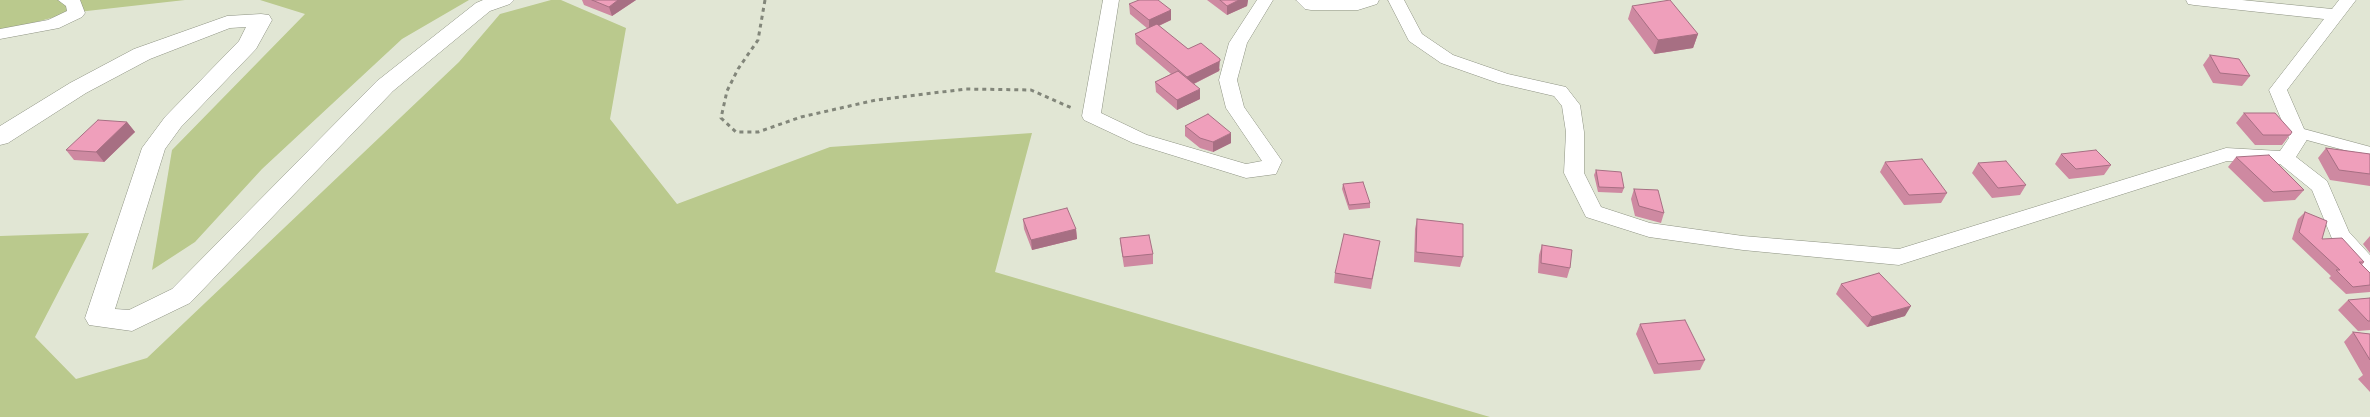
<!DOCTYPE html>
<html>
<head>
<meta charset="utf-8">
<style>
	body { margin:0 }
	canvas { display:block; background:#e1e6d4 }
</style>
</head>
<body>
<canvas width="2370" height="417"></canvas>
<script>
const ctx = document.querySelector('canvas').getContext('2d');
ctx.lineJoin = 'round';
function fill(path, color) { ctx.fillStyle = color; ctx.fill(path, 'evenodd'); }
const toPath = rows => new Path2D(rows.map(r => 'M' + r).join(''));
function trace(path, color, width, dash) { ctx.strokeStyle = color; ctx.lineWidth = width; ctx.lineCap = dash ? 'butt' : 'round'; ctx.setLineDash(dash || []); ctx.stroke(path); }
fill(toPath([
	[0,0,185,0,69,13,0,32],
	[260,0,469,0,402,39,262,169,195,242,152,270,172,150,305,14],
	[551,0,561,0,626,28,610,119,677,204,830,147,1032,133,995,272,1490,417,0,417,0,236,89,233,35,337,76,379,147,358,459,62,500,14]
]), '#bac98d');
const service = toPath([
	[2296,132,2370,152]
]);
const minor = toPath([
	[58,0,80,0,85,13,82,17,59,28,0,39,0,29,48,20,67,11,66,6,58,0],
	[1103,0,1119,0,1101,113,1147,135,1246,164,1262,161,1226,108,1219,80,1229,43,1257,0,1273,0,1247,43,1237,80,1244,107,1282,161,1276,174,1246,178,1133,143,1084,120,1082,116,1103,0],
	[1296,0,1379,0,1377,4,1358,10,1311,10,1305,9,1296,0],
	[1388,0,1404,0,1422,34,1453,55,1508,74,1566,87,1580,105,1584,132,1584,173,1601,207,1650,223,1743,236,1899,249,2226,148,2280,151,2289,138,2269,90,2324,19,2194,5,2188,4,2186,0,2242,0,2332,9,2339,0,2356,0,2287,90,2308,138,2296,157,2327,181,2349,232,2370,255,2370,276,2363,273,2333,241,2312,190,2280,164,2227,161,1899,265,1743,250,1649,237,1586,217,1564,173,1566,132,1562,106,1554,96,1498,83,1441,63,1409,41,1388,0]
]);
const tertiary = toPath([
	[483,0,514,0,510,4,490,11,393,91,190,303,132,331,89,325,85,318,142,148,165,117,239,41,246,27,230,28,150,59,86,93,8,143,0,145,0,126,70,83,134,49,227,16,261,14,269,15,272,20,256,49,181,127,165,149,115,309,129,310,172,289,377,81,476,3,483,0]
]);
trace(service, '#8d9282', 11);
trace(minor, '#8d9282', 1);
trace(tertiary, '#8d9282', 1);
trace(toPath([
	[765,0,758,40,738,69,727,91,721,118,736,132,758,132,801,117,876,100,966,89,1031,90,1074,109]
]), '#82867a', 3, [4, 4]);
trace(service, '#fff', 10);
fill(minor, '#fff');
fill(tertiary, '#fff');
fill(toPath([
	[582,0,636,0,612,16,584,5],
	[1207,0,1248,0,1247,6,1227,15],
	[1129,4,1171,10,1171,20,1159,26,1188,49,1220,69,1219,71,1194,84,1200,99,1177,110,1156,92,1155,82,1171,74,1136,44,1135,34,1148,29,1130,14],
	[1632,6,1698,34,1693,48,1654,54,1628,19],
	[2210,55,2250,76,2242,86,2213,83,2203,65],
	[2244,113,2292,132,2282,145,2255,145,2236,123],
	[127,122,135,132,104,162,74,160,66,150],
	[1185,126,1231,143,1213,152,1200,148,1185,136],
	[2326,148,2370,154,2370,186,2330,180,2318,158],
	[2061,154,2111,165,2104,175,2069,179,2055,164],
	[2236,157,2304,190,2295,200,2264,202,2228,167],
	[1885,162,1947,193,1941,203,1904,205,1880,172],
	[1978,163,2026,185,2020,195,1992,198,1972,173],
	[1596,170,1624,188,1622,193,1598,192,1594,175],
	[1343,184,1370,203,1370,208,1349,210,1342,189],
	[1634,189,1664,213,1661,223,1635,216,1631,199],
	[2305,212,2322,239,2364,262,2362,265,2370,273,2370,292,2346,294,2329,278,2331,276,2292,239,2298,219],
	[1023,219,1076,229,1077,239,1032,250,1024,229],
	[1417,219,1463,257,1460,267,1414,262,1415,229],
	[2370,236,2370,253,2363,244],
	[1120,238,1153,254,1153,264,1124,267,1121,248],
	[1542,245,1570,268,1567,278,1538,273,1539,255],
	[1378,251,1371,289,1334,283,1335,273],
	[1841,284,1905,316,1867,327,1836,294],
	[2370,298,2370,330,2358,331,2338,310,2348,300],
	[1640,324,1705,360,1700,370,1654,374,1636,334],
	[2353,332,2370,334,2370,392,2358,379,2363,375,2344,342]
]), '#ce89a1');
fill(toPath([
	[618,0,636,0,612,16,609,7],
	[1239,0,1248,0,1247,6,1227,15,1227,6],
	[1171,10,1171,20,1149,30,1149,20],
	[1698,34,1693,48,1654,54,1658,40],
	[1220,59,1219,71,1187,87,1187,77],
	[1200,89,1200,99,1177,110,1177,100],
	[127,122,135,132,104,162,96,152],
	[1231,133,1231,143,1213,152,1213,142],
	[1076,229,1077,239,1032,250,1031,240],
	[1911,306,1905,316,1867,327,1872,317]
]), '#a76f83');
const building = toPath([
	[592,0,618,0,609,7,592,0],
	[1139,0,1158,0,1171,10,1149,20,1129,4,1139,0],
	[1220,0,1239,0,1227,6,1220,0],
	[1670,0,1698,34,1658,40,1632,6,1670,0],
	[1157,24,1188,49,1201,43,1220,59,1220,61,1187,77,1135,34,1157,24],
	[2210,55,2239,59,2250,76,2220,73,2210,55],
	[1178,71,1200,89,1177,100,1155,82,1178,71],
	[2244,113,2275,113,2292,132,2290,135,2263,135,2244,113],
	[1208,114,1231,133,1213,142,1200,138,1185,126,1208,114],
	[98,120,127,122,96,152,66,150,98,120],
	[2326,148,2370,154,2370,174,2339,170,2326,148],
	[2096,150,2111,165,2076,169,2061,154,2096,150],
	[2269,155,2304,190,2273,192,2236,157,2269,155],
	[1922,159,1947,193,1909,195,1885,162,1922,159],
	[2006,161,2026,185,1998,188,1978,163,2006,161],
	[1596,170,1621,172,1624,188,1599,187,1596,170],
	[1363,182,1370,203,1349,205,1343,184,1363,182],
	[1634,189,1658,190,1664,213,1639,206,1634,189],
	[1067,208,1076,229,1031,240,1023,219,1067,208],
	[2305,212,2327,221,2322,239,2342,238,2364,262,2359,262,2370,273,2370,285,2353,287,2336,270,2340,270,2299,232,2305,212],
	[1417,219,1463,224,1463,257,1416,252,1417,219],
	[1344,234,1380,241,1372,279,1335,273,1344,234],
	[1149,235,1153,254,1123,257,1120,238,1149,235],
	[1542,245,1572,250,1570,268,1541,263,1542,245],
	[1879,273,1911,306,1872,317,1841,284,1879,273],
	[2370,298,2370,321,2368,321,2348,300,2370,298],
	[1685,320,1705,360,1658,364,1640,324,1685,320],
	[2353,332,2370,334,2370,360,2353,332]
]);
fill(building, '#ef9fbb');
trace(building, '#a76f83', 1);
</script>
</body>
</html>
